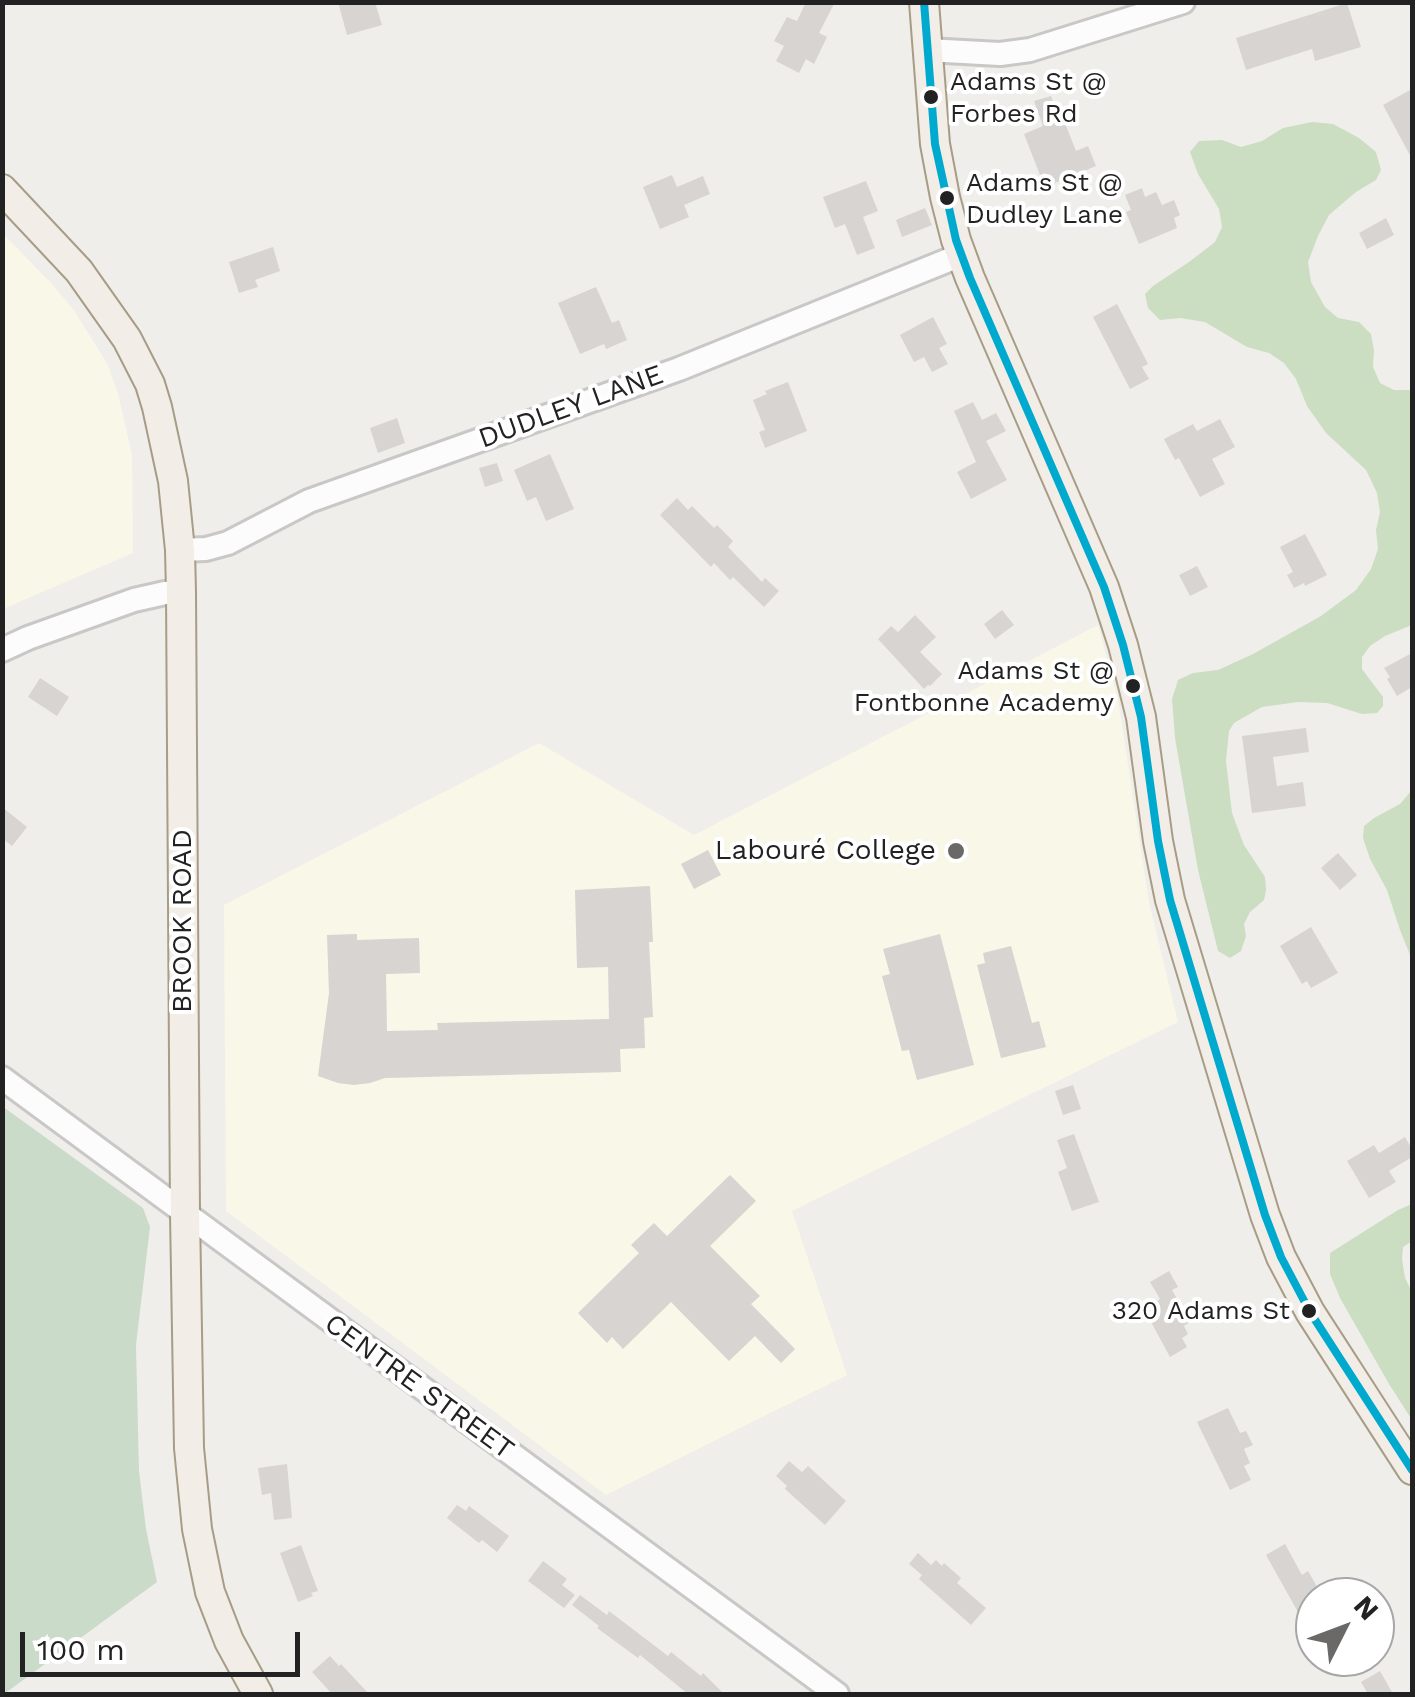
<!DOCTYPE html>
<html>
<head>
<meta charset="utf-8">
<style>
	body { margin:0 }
	#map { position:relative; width:1415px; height:1697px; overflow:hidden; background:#f0eeeb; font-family:"Work Sans",sans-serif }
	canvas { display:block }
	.frame { position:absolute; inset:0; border:5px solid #222; pointer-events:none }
	.north { position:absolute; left:1295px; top:1577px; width:100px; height:100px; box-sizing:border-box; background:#fff; border:2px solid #a7a7a7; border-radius:50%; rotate:48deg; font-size:28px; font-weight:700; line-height:40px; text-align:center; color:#222 }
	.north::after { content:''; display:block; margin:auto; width:35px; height:45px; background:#6a6968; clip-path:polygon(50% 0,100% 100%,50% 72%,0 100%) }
	.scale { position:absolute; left:20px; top:1632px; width:280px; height:45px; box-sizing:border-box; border:5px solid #222; border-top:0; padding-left:12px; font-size:30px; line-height:35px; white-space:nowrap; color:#222; -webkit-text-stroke:8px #fff; paint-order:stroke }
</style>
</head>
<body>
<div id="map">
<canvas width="1415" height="1697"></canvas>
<div class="frame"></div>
<div class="north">N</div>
<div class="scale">100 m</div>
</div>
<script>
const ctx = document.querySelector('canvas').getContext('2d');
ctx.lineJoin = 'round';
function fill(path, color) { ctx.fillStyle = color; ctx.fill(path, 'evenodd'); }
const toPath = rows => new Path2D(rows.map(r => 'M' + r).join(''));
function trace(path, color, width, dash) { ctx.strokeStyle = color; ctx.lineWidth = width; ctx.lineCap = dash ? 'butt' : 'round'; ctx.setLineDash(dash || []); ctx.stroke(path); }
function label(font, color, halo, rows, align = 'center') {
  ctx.font = font + ' "Work Sans",sans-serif'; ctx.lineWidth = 8; ctx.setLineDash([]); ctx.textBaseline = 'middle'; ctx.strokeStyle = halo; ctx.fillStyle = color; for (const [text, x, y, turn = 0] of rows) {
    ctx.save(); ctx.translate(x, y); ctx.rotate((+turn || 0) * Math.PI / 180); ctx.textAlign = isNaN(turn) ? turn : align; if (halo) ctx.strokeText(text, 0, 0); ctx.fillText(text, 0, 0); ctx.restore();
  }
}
fill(toPath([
	[3,234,53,285,73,309,107,363,118,393,132,455,133,553,3,609],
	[1098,625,1118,699,1149,902,1178,1022,792,1211,847,1375,606,1495,226,1211,224,905,539,743,694,835]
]), '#f8f7e8');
fill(toPath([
	[1312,122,1333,124,1359,138,1376,152,1381,170,1376,180,1356,192,1329,215,1318,236,1308,262,1311,282,1325,307,1338,318,1359,322,1371,334,1374,350,1373,367,1380,383,1394,390,1412,390,1412,625,1385,636,1370,646,1362,657,1362,669,1383,697,1383,706,1377,713,1362,714,1327,703,1298,702,1262,707,1234,723,1229,731,1226,761,1232,813,1244,845,1265,877,1266,890,1264,900,1250,912,1244,924,1246,936,1241,951,1230,958,1218,951,1198,870,1175,738,1172,699,1178,680,1193,673,1218,670,1253,654,1321,616,1356,590,1371,569,1378,549,1376,530,1380,512,1377,493,1366,470,1326,433,1307,406,1296,379,1284,363,1269,353,1247,347,1205,322,1180,318,1160,320,1148,308,1145,294,1153,286,1189,262,1215,242,1222,227,1219,209,1198,174,1190,152,1199,141,1222,140,1241,147,1262,141,1283,128],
	[1412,790,1412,960,1400,930,1387,890,1370,859,1363,838,1364,826,1374,818,1400,804],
	[1412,1204,1412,1241,1403,1247,1402,1259,1405,1278,1412,1292,1412,1420,1389,1384,1340,1298,1330,1274,1330,1253,1398,1210]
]), '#cbdec1');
fill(toPath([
	[2,1106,143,1208,150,1227,136,1345,139,1471,146,1529,157,1582,4,1694]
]), '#cadbca');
fill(toPath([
	[338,2,375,2,382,25,347,35],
	[806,2,835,2,819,33,827,37,814,64,806,59,799,73,776,61,784,46,774,41,787,17,797,21],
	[1347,3,1361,47,1315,61,1312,49,1246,70,1236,38],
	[1412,89,1412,159,1383,105],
	[1051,96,1061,124,1065,123,1076,151,1088,146,1096,166,1050,185,1045,173,1040,175,1024,134,1043,126,1034,101],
	[672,175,677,187,703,176,710,194,684,205,689,217,660,229,643,187],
	[866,181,878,211,863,217,875,248,857,255,845,224,835,228,823,197],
	[1142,188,1145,197,1156,192,1162,205,1174,200,1180,215,1174,218,1177,228,1139,244,1126,212,1131,210,1125,195],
	[925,208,932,225,902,237,896,220],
	[1386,218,1394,235,1367,249,1359,233],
	[273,247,280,271,255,280,258,287,239,293,229,262],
	[596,287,612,323,619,320,627,340,606,349,604,344,580,354,558,303],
	[1117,304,1148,364,1142,367,1149,379,1130,389,1093,317],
	[933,317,947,344,939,348,948,364,932,372,924,357,914,362,900,335],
	[788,382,807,431,765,448,759,432,765,430,753,400,767,394,765,391],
	[973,402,982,420,996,413,1006,431,986,441,1007,480,971,499,957,472,976,462,954,411],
	[397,418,405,443,378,453,370,428],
	[1220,419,1235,447,1212,459,1225,484,1200,497,1179,458,1175,460,1164,439,1193,424,1197,431],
	[550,454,574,509,546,521,536,497,527,501,514,470],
	[497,463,503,481,485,487,479,468],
	[677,498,688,510,692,506,714,528,717,525,733,541,728,547,762,582,765,578,779,591,764,607,733,577,730,580,714,563,711,567,660,515],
	[1305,534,1327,575,1305,586,1304,583,1294,588,1287,575,1293,572,1280,547],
	[1197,566,1208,587,1190,596,1179,575],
	[1002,610,1014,625,995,639,984,624],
	[915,615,936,637,920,652,942,674,930,686,928,685,924,689,878,639,891,626,898,632],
	[1412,653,1412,687,1397,696,1387,679,1390,677,1384,668],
	[40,678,69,697,57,716,28,697],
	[1306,728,1309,752,1273,757,1277,786,1303,782,1306,806,1252,813,1242,736],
	[2,807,27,827,12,846,2,838],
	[708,850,721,875,694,889,681,864],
	[1338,853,1357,875,1340,890,1321,868],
	[650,886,653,942,649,942,653,1017,644,1018,645,1048,620,1049,621,1072,385,1078,370,1083,354,1085,338,1083,318,1076,329,993,327,935,357,934,357,940,419,938,420,973,386,974,387,1031,438,1030,437,1023,609,1019,608,967,577,968,575,890],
	[1311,927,1338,973,1311,988,1307,981,1302,984,1280,946],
	[940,934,974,1065,917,1080,909,1050,902,1051,882,976,890,974,883,949],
	[1011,946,1032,1023,1039,1021,1046,1047,1001,1058,977,965,985,963,983,953],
	[1073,1085,1081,1109,1063,1115,1055,1091],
	[1074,1134,1099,1202,1072,1211,1058,1172,1067,1168,1057,1140],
	[1405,1137,1412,1149,1412,1157,1389,1171,1396,1182,1369,1198,1347,1161,1374,1145,1379,1153],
	[730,1175,756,1201,710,1246,760,1296,751,1304,795,1349,781,1363,755,1336,729,1361,671,1302,623,1349,612,1337,607,1343,578,1313,639,1253,631,1245,654,1223,667,1236],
	[1169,1271,1178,1287,1172,1290,1190,1322,1184,1326,1188,1334,1182,1338,1187,1347,1170,1357,1144,1309,1160,1299,1150,1282],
	[1228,1408,1240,1433,1246,1431,1253,1445,1244,1449,1250,1463,1244,1466,1251,1480,1230,1490,1197,1422],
	[789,1461,802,1472,808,1466,846,1501,825,1525,785,1489,787,1486,776,1476],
	[287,1464,292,1518,274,1520,271,1493,262,1495,258,1468],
	[457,1505,466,1511,469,1506,509,1536,497,1552,482,1540,479,1543,447,1518],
	[1285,1544,1302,1575,1308,1571,1323,1597,1315,1597,1315,1614,1303,1621,1266,1555],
	[301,1545,318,1591,311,1593,313,1596,298,1602,280,1553],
	[918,1553,931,1565,936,1560,942,1566,944,1563,961,1578,957,1583,986,1608,971,1625,919,1579,922,1575,909,1564],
	[543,1561,567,1579,562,1585,575,1595,564,1608,528,1581],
	[580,1595,607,1615,609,1611,668,1656,671,1652,701,1676,703,1673,724,1694,688,1694,640,1655,638,1658,597,1628,599,1626,572,1605],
	[330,1656,339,1666,341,1664,369,1694,332,1694,312,1672],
	[1380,1671,1393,1694,1368,1694,1361,1682]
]), '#d7d4d2');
const minor = toPath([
	[927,50,1000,54,1030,50,1183,2],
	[180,550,206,549,228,543,309,501,679,369,961,255],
	[2,650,28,638,134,600,165,593,181,592],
	[2,1078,837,1694]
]);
const major = toPath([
	[924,2,935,144,945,197,956,240,970,278,1104,587,1123,645,1141,717,1158,841,1170,900,1265,1215,1281,1257,1310,1312,1412,1470],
	[2,189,79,271,127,339,150,384,157,407,173,481,180,550,181,592,185,1214,189,1448,197,1529,210,1592,229,1641,258,1694]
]);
trace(minor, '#c9c8c7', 28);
trace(major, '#a79c86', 32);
trace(minor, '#fdfcfc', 22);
trace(major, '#f3ede7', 28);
trace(toPath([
	[924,2,935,144,956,240,970,278,1104,587,1123,645,1141,717,1158,841,1170,900,1265,1215,1281,1257,1310,1312,1412,1470]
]), '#00a9ce', 8);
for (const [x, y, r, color] of [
	[931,97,9,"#222"],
	[947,198,9,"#222"],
	[1133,686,9,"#222"],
	[956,851,10,"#6a6968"],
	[1309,1311,9,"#222"]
]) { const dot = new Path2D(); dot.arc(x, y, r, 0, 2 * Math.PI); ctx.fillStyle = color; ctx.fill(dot); trace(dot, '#fff', 4); }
label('26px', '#222', '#fff', [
	["Adams St @",950,82],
	["Forbes Rd",950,114],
	["Adams St @",966,183],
	["Dudley Lane",966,215],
	["Adams St @",1114,671,"right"],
	["Fontbonne Academy",1114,703,"right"],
	["320 Adams St",1290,1311,"right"]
], 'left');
label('28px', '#222', '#fff', [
	["DUDLEY LANE",571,407,-20],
	["BROOK ROAD",183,921,-90],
	["CENTRE STREET",419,1387,36]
]);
label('28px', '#222', '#fff', [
	["Labouré College",936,851]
], 'right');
</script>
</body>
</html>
